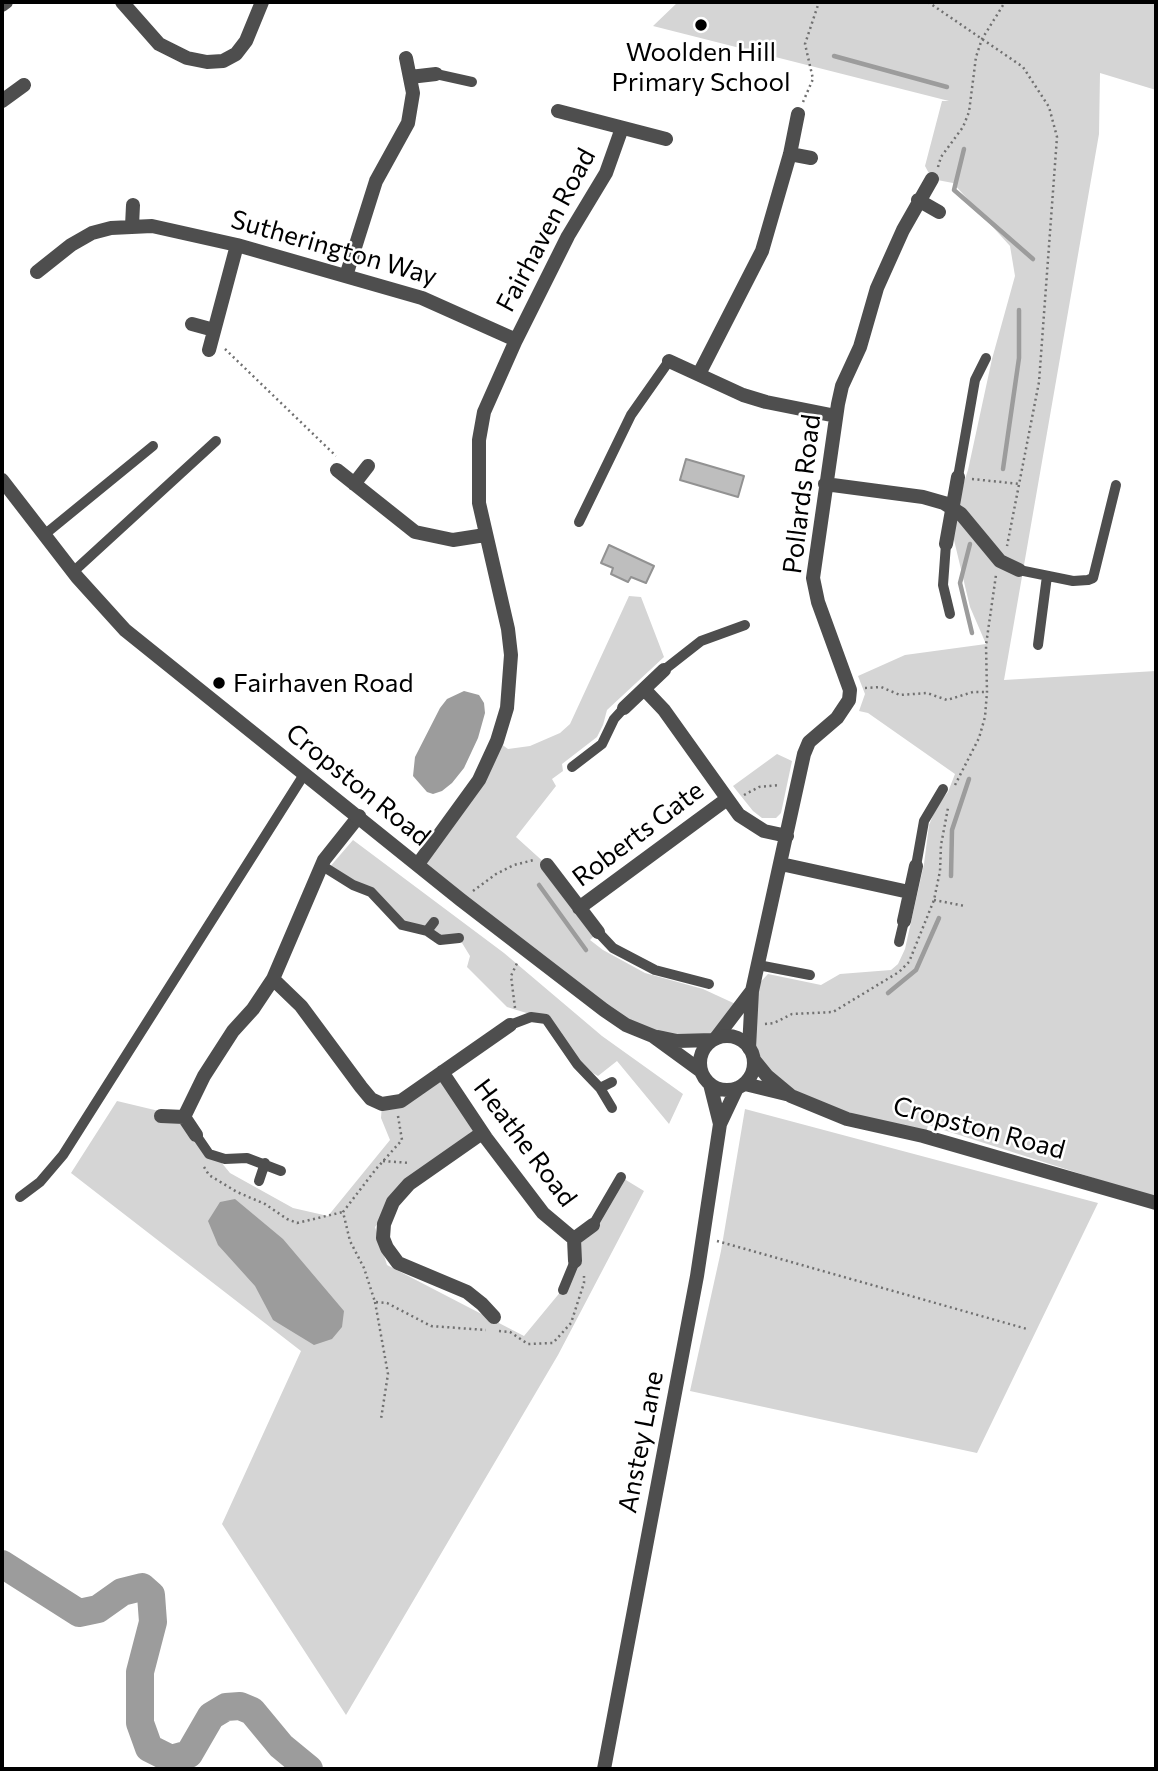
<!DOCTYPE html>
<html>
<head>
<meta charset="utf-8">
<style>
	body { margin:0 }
	#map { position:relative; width:1158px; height:1771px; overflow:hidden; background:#fff; font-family:Commissioner,sans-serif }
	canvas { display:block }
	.frame { position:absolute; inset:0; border:4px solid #000; pointer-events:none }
</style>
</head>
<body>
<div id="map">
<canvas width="1158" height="1771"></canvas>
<div class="frame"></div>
</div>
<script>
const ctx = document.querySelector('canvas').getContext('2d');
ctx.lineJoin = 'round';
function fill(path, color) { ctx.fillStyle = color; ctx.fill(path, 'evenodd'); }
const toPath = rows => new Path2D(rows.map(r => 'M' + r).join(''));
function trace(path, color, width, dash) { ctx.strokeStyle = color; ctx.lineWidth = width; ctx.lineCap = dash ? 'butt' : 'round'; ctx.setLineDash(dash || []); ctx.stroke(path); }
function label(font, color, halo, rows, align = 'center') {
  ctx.font = font + ' Commissioner,sans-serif'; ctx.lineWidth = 5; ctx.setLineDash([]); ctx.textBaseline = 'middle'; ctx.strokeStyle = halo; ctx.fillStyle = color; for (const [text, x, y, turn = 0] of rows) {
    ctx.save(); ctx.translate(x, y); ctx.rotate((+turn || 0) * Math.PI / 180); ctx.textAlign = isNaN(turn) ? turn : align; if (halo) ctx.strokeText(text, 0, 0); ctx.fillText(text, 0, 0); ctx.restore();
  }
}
fill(toPath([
	[678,2,1156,2,1156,90,1100,73,1099,134,1004,680,1156,671,1156,1198,928,1125,926,1134,847,1119,791,1096,751,1051,752,991,768,974,821,985,840,974,891,970,898,964,905,949,924,864,929,825,937,806,948,792,955,774,868,713,859,711,865,694,858,676,905,655,986,644,970,607,954,540,954,512,968,470,992,359,1015,276,1010,246,953,183,932,179,925,166,942,101,949,101,653,26],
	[629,596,641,597,664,657,607,710,603,725,597,737,562,764,563,771,552,779,556,786,516,837,547,865,598,932,590,940,603,950,645,973,703,989,742,1007,716,1038,677,1041,626,1025,418,864,497,741,508,749,530,746,560,733,570,724],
	[777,754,792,761,781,813,776,818,762,818,753,811,733,786],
	[353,840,504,953,602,1036,683,1094,669,1124,617,1061,598,1076,577,1064,546,1019,507,1007,467,967,470,956,459,938,440,940,402,925,371,892,328,869],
	[444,1076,476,1131,421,1175,375,1227,387,1265,524,1336,562,1290,575,1261,574,1239,593,1225,621,1177,644,1191,558,1355,346,1715,222,1524,301,1351,71,1173,117,1101,184,1117,230,1173,293,1208,328,1216,390,1140,381,1118,382,1104],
	[745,1109,1098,1203,977,1453,690,1391,721,1251]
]), '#d5d5d5');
fill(toPath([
	[464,691,479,695,484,703,485,713,478,738,464,768,452,783,442,791,433,794,427,792,413,776,415,757,440,708,447,699],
	[235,1199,283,1239,344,1311,342,1327,332,1339,314,1345,273,1320,255,1286,218,1245,208,1221,220,1202]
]), '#9c9c9c');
trace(toPath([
	[834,56,947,87],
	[964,149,954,190,1033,259],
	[1003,469,1019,358,1019,310],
	[970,544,960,583,972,633],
	[951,876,952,830,969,779],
	[539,885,586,950],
	[888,993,916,970,939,918]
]), '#9c9c9c', 4.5);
trace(toPath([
	[2,1564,79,1613,98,1609,122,1592,142,1587,151,1595,153,1622,140,1672,140,1723,149,1748,171,1759,189,1754,211,1716,226,1707,240,1706,252,1711,281,1746,309,1769]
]), '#9c9c9c', 28);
const building = toPath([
	[686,459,744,476,738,497,680,480,686,459],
	[609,545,654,566,646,583,631,577,628,582,611,574,613,568,601,563,609,545]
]);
fill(building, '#bebebe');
trace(building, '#929292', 2);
trace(toPath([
	[928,2,1023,67,1049,107,1057,137,1039,382,1007,546],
	[803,102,813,79,805,44,819,2],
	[938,167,941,157,963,127,969,112,976,57,982,39,1005,2],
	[2,303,4,300],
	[225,349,336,456],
	[972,479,1020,484],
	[865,688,881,687,900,695,927,693,947,700,973,692,987,692],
	[955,785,979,738,985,717,987,692,986,645,996,575],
	[744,795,759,787,780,785],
	[473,891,496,874,514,865,534,860],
	[934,900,965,906],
	[515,1008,511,976,518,961],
	[765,1024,774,1023,792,1014,833,1012,899,972,909,962,934,900,940,871,941,845,948,808],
	[398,1116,402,1140,376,1169,343,1212,350,1241,364,1268,375,1302,387,1303,431,1326,486,1330],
	[383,1161,410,1163],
	[204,1167,209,1175,237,1192,265,1204,287,1219,297,1223,343,1212],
	[717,1241,1027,1329],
	[375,1302,388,1374,381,1419],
	[499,1331,510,1332,528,1344,553,1343,571,1323,584,1283,584,1276]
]), '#707070', 2.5, [2, 3.5]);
trace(toPath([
	[436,74,472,82],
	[958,477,975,380,986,358],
	[579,522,631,415,669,361],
	[44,535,153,446],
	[946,544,943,585,950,614],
	[1019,570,1073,581,1088,580,1093,578,1116,485],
	[73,572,216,441],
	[1038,645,1047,576],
	[664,670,701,641,745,625],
	[572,767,602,744,614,719,624,708],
	[321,865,353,885,371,892,402,925,427,931,440,940,459,938],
	[916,866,924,821,943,789],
	[427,931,434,922],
	[598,932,613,948,655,970,709,984],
	[899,942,904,921],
	[758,965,810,975],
	[510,1025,531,1017,546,1019,577,1064,600,1088,612,1108],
	[600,1088,612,1082],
	[196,1135,209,1154,225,1159,247,1158,281,1171],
	[259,1181,265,1163],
	[20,1197,40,1182,63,1155,305,773],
	[593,1225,621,1177],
	[563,1290,575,1261]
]), '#4e4e4e', 10);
trace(toPath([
	[122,2,159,44,187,58,207,62,223,61,236,54,246,41,262,2],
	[2,5,6,2],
	[410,77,436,74],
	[2,101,24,85],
	[558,111,666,139],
	[790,154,811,158],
	[918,200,939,212],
	[132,226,133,205],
	[37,272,71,245,92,233,111,228,152,226,237,245,422,298,516,340],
	[346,276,376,181,408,123,413,93,406,58],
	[192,324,214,330],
	[209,350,237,245],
	[669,361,743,395,766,402,836,416],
	[699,374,762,251,790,154,798,114],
	[337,470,415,532,453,540,485,535],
	[354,484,368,466],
	[825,484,923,497,944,503,961,514,1000,561,1019,570],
	[946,544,958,477],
	[645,690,664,710,739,815,764,831,787,836],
	[624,708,664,670],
	[418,864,479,780,497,741,507,708,511,655,508,629,479,503,479,440,484,412,516,340,568,236,606,173,622,128],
	[781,864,909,892],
	[547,865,598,932],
	[579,908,727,799],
	[904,921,916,866],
	[273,979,301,1006,361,1087,371,1099,382,1104,401,1101,510,1025],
	[716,1038,751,992],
	[749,1048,752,991,804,754,809,742,837,718,849,700,850,690,818,602,813,578,838,404,842,386,860,347,877,288,903,230,932,179],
	[442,1072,486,1138,543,1213,574,1239],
	[161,1116,184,1117,196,1135],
	[184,1117,204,1076,233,1031,253,1009,273,979,324,860,359,816],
	[482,1133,409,1184,393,1202,384,1224,383,1238,387,1248,398,1263,467,1292,482,1304,494,1317],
	[575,1261,574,1239,593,1225]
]), '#4e4e4e', 14);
trace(toPath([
	[2,480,77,577,125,630,461,900,604,1010,626,1025,653,1036,701,1071],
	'700 1063a27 27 0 1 1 54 0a27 27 0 1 1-54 0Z',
	[658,1037,677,1041,713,1040],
	[754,1060,767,1076,791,1096,847,1119,923,1136,1156,1203],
	[710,1084,720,1124],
	[745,1084,786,1094],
	[604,1769,697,1276,720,1124,737,1088]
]), '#4e4e4e', 14);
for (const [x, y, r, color] of [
	[701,25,7,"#000"],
	[219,683,7,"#000"]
]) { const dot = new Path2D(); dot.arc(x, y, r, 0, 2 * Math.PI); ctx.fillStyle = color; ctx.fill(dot); trace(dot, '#fff', 2.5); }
label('26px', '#000', '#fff', [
	["Woolden Hill",701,52],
	["Primary School",701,82],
	["Fairhaven Road",233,683,"left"]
]);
label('26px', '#000', '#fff', [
	["Fairhaven Road",546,230,-62],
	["Sutherington Way",334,248,16],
	["Pollards Road",802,494,-83],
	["Cropston Road",358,785,39],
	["Roberts Gate",638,834,-37],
	["Cropston Road",979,1128,15],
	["Heathe Road",525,1143,53],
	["Anstey Lane",641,1442,-79]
]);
</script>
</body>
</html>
